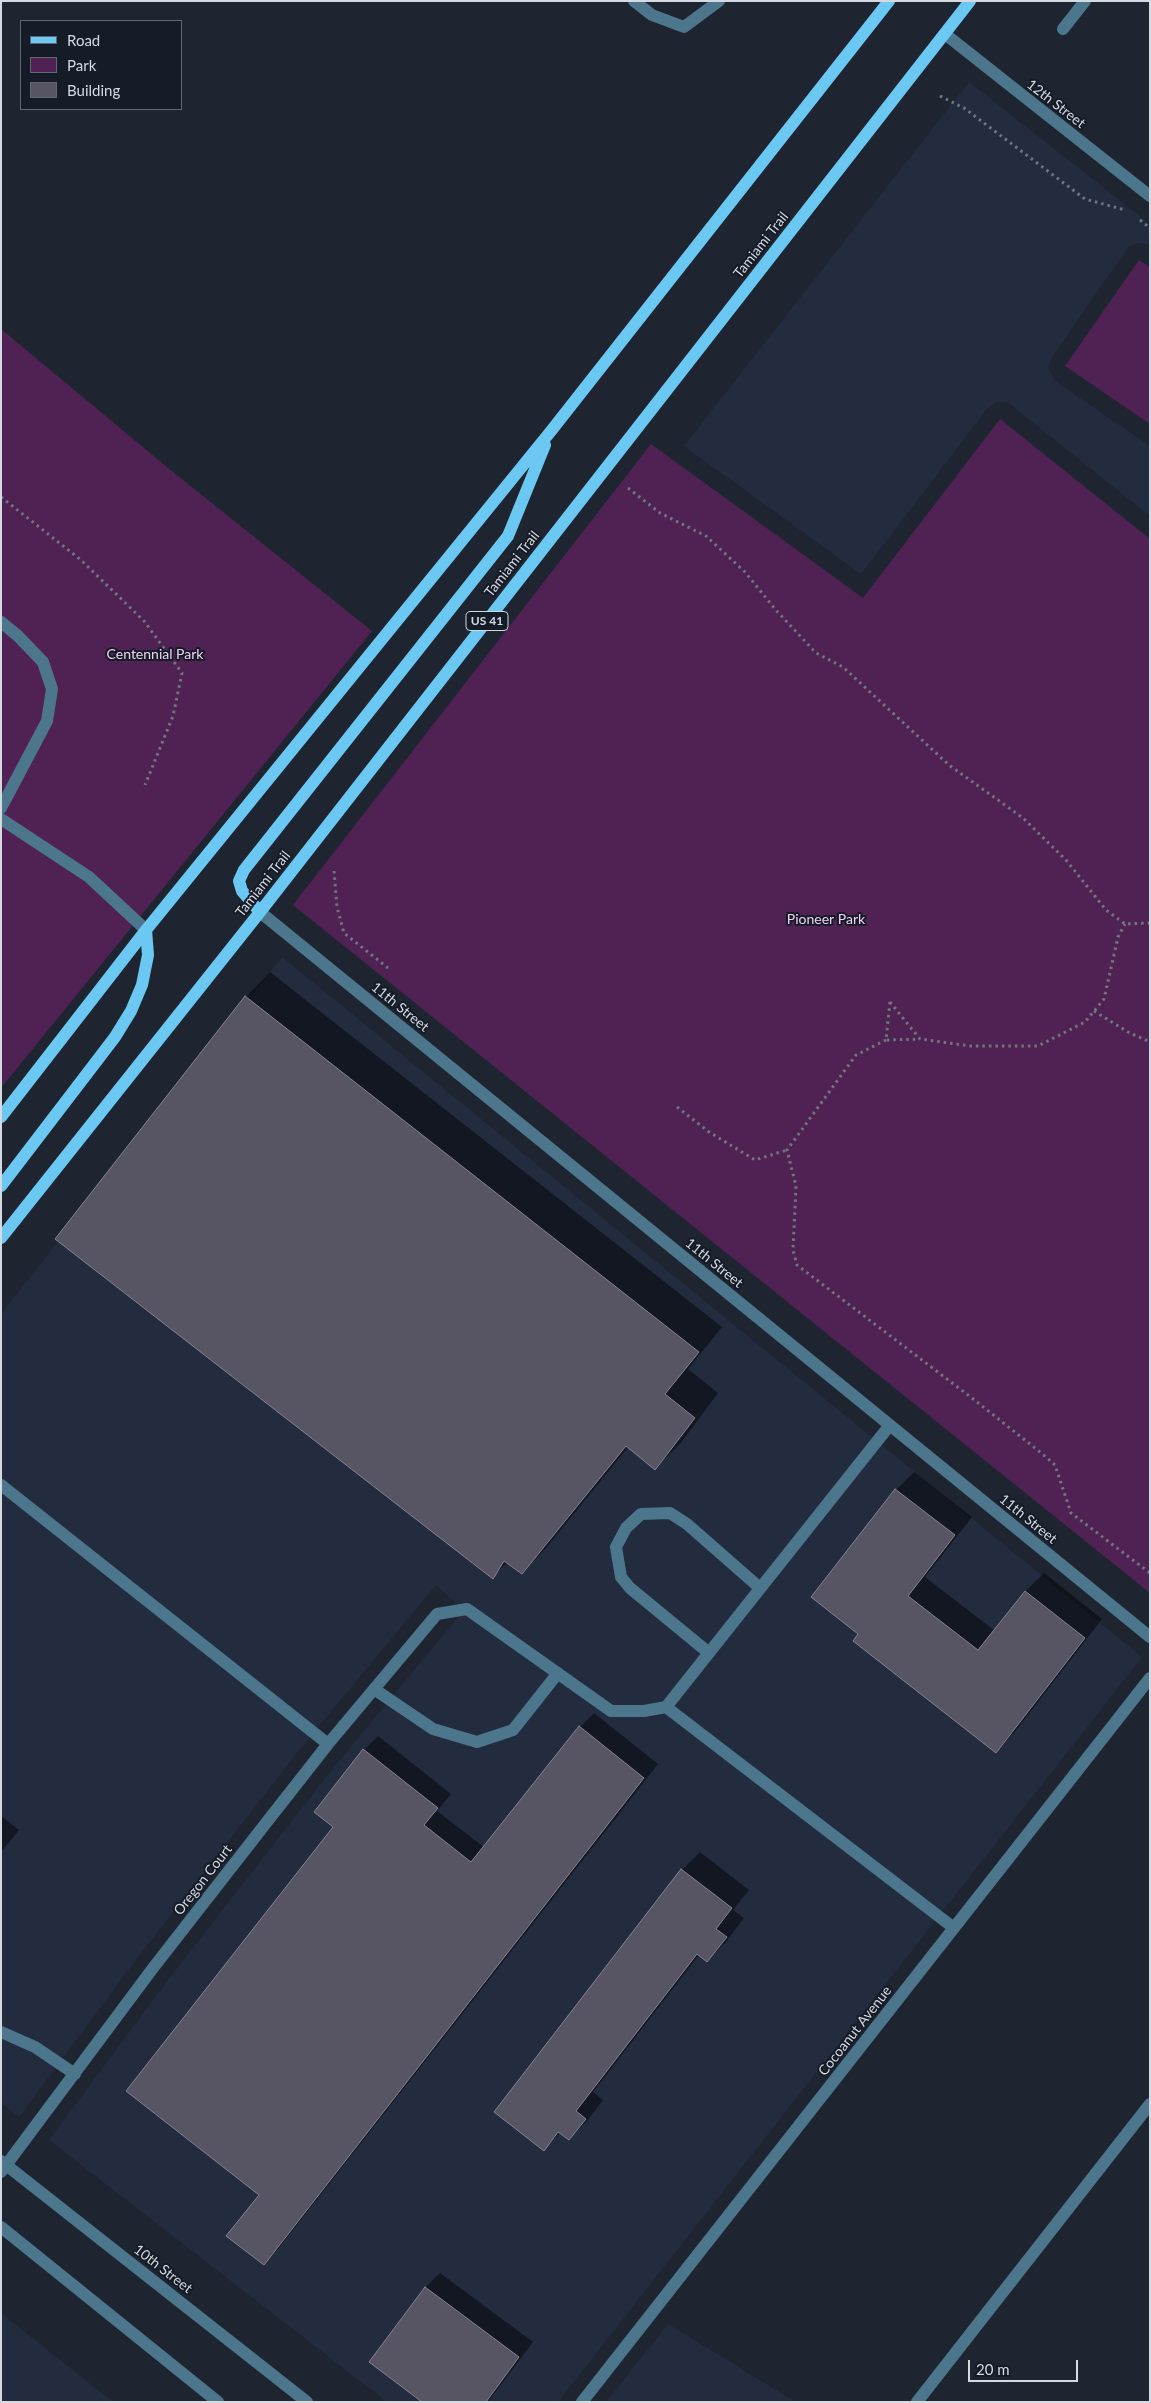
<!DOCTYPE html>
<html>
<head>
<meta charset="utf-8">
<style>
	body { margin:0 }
	#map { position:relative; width:1151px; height:2403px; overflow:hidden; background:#1e2531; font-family:Lato,sans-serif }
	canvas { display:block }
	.frame { position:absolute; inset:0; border:2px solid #d4d9e2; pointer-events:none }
	.legend { position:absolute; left:20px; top:20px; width:162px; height:90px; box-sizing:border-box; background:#151c27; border:1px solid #616872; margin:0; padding:6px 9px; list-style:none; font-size:15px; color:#d4d9e2 }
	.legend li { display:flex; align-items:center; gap:10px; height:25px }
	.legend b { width:25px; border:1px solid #616872 }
	.scale { position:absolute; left:968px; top:2360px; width:110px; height:22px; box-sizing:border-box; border:2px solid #d4d9e2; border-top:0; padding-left:6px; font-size:15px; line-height:18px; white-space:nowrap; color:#d4d9e2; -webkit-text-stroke:4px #151c27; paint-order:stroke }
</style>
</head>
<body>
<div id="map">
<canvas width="1151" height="2403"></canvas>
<div class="frame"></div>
<ul class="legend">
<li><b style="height:6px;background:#6ac8f3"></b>Road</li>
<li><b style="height:14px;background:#4f2253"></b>Park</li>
<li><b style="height:14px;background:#575464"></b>Building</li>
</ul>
<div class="scale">20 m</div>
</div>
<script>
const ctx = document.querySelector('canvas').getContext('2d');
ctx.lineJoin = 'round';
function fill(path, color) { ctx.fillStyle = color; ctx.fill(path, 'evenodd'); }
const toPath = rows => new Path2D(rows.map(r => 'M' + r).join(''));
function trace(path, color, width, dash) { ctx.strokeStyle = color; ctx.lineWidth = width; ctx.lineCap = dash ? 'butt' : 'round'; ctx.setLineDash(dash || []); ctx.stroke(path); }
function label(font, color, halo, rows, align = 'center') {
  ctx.font = font + ' Lato,sans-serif'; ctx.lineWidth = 4; ctx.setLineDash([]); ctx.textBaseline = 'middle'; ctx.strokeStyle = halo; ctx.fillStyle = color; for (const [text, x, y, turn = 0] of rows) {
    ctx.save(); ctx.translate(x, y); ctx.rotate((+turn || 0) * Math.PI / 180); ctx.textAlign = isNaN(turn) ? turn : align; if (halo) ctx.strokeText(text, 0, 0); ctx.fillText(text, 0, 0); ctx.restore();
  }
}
fill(toPath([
	[969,82,1150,224,1150,245,1139,243,1129,246,1052,357,1048,368,1055,381,1150,446,1150,516,1007,402,997,402,987,409,861,574,684,446],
	[282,957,1142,1657,558,2402,387,2402,49,2140,168,1980,330,1772,464,1610,436,1585,300,1749,138,1957,19,2117,1,2103,1,1314],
	[1,2313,113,2402,1,2402],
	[668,2324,796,2402,606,2402]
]), '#222c3e');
fill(toPath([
	[1139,260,1150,267,1150,424,1065,366],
	[1,329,168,468,372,631,1,1088],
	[1000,419,1150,539,1150,1593,293,905,651,444,863,598]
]), '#4f2253');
fill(toPath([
	[270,972,722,1327,688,1369,718,1393,680,1444,655,1468,629,1446,546,1548,522,1573,508,1562,492,1577,246,997],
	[914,1472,972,1517,925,1577,995,1631,1026,1591,1044,1573,1102,1619,1014,1733,996,1751,860,1634,896,1490],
	[594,1713,658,1764,278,2249,264,2263,260,2195,335,1826,364,1750,378,1736,451,1794,437,1811,485,1848,580,1727],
	[1,1816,19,1830,1,1852],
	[700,1852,749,1890,733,1910,744,1918,725,1943,707,1961,699,1955,593,2092,603,2100,587,2121,569,2139,561,2132,544,2149,682,1870],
	[440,2273,533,2342,488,2402,424,2402,370,2361,426,2287]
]), '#0007');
const building = toPath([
	[245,996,699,1352,665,1394,695,1418,655,1470,626,1446,522,1574,504,1561,493,1579,55,1239,245,996],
	[895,1489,955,1535,908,1596,978,1650,1025,1591,1085,1638,996,1753,853,1641,858,1634,811,1597,895,1489],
	[579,1726,644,1778,264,2265,226,2236,259,2195,126,2091,333,1827,314,1812,363,1749,438,1808,424,1825,471,1862,579,1726],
	[681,1869,732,1908,716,1929,727,1937,707,1962,697,1954,576,2111,586,2119,569,2140,558,2132,544,2151,494,2112,681,1869],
	[425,2287,519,2357,486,2402,422,2402,369,2362,425,2287]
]);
fill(building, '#575464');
trace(building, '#858293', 1);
trace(toPath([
	[940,96,964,108,1085,199,1125,210],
	[1140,220,1150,228],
	[628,488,660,513,706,536,745,572,775,609,816,653,843,667,949,765,1023,818,1066,860,1106,910,1125,924,1150,923],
	[1,497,81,560,144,621,182,673,173,716,145,785],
	[334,871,337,907,344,933,388,968],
	[890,1002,920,1039,970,1046,1038,1046,1085,1022,1104,999,1118,937,1125,924],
	[890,1002,886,1040,920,1039],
	[1094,1011,1128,1032,1150,1042],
	[886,1040,856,1055,787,1150,796,1186,793,1250,797,1265,972,1398,1040,1452,1055,1465,1071,1513,1150,1573],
	[677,1107,709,1132,755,1160,787,1150]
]), '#707680', 3, [2.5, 4]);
trace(toPath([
	[634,1,652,15,684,27,719,1],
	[1063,29,1085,1],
	[945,34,1150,196],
	[1,622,18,636,43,662,52,689,47,721,1,808],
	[1,819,89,877,146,930],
	[260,912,1150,1637],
	[1,1485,328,1744],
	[709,1653,630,1588,621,1577,616,1547,626,1528,641,1514,670,1513,687,1524,760,1588],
	[374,1689,433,1729,477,1742,513,1730,558,1673],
	[666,1707,954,1928],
	[1,2032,35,2047,75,2074],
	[1,2161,307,2402],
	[1,2172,153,1968,266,1823,328,1744,437,1614,467,1609,611,1711,644,1711,666,1707,890,1425],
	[1,2227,218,2402],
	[582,2402,1150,1678],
	[917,2402,1150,2104]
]), '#4c768b', 12);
trace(toPath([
	[260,912,242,891,239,881,244,870,508,536,545,445],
	[1,1117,146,930,551,431,889,1],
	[1,1186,115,1037,131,1011,142,985,148,955,146,930],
	[1,1238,260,912,970,1]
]), '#6ac8f3', 12);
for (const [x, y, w] of [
	[487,621,42]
]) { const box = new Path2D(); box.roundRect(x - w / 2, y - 9.5, w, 19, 4); ctx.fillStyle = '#151c27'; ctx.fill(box); trace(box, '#d4d9e2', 1); }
label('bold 12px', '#d4d9e2', null, [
	["US 41",487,621]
]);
label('14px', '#d4d9e2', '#151c27', [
	["12th Street",1056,104,38],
	["Tamiami Trail",761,245,-52],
	["Tamiami Trail",512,564,-52],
	["Tamiami Trail",263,884,-52],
	["11th Street",400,1007,39],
	["11th Street",714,1263,39],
	["11th Street",1028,1519,39],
	["Oregon Court",203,1880,-52],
	["Cocoanut Avenue",855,2031,-52],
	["10th Street",163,2269,38]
]);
label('14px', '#f2cff5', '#151c27', [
	["Centennial Park",155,654],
	["Pioneer Park",826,919]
]);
</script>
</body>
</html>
